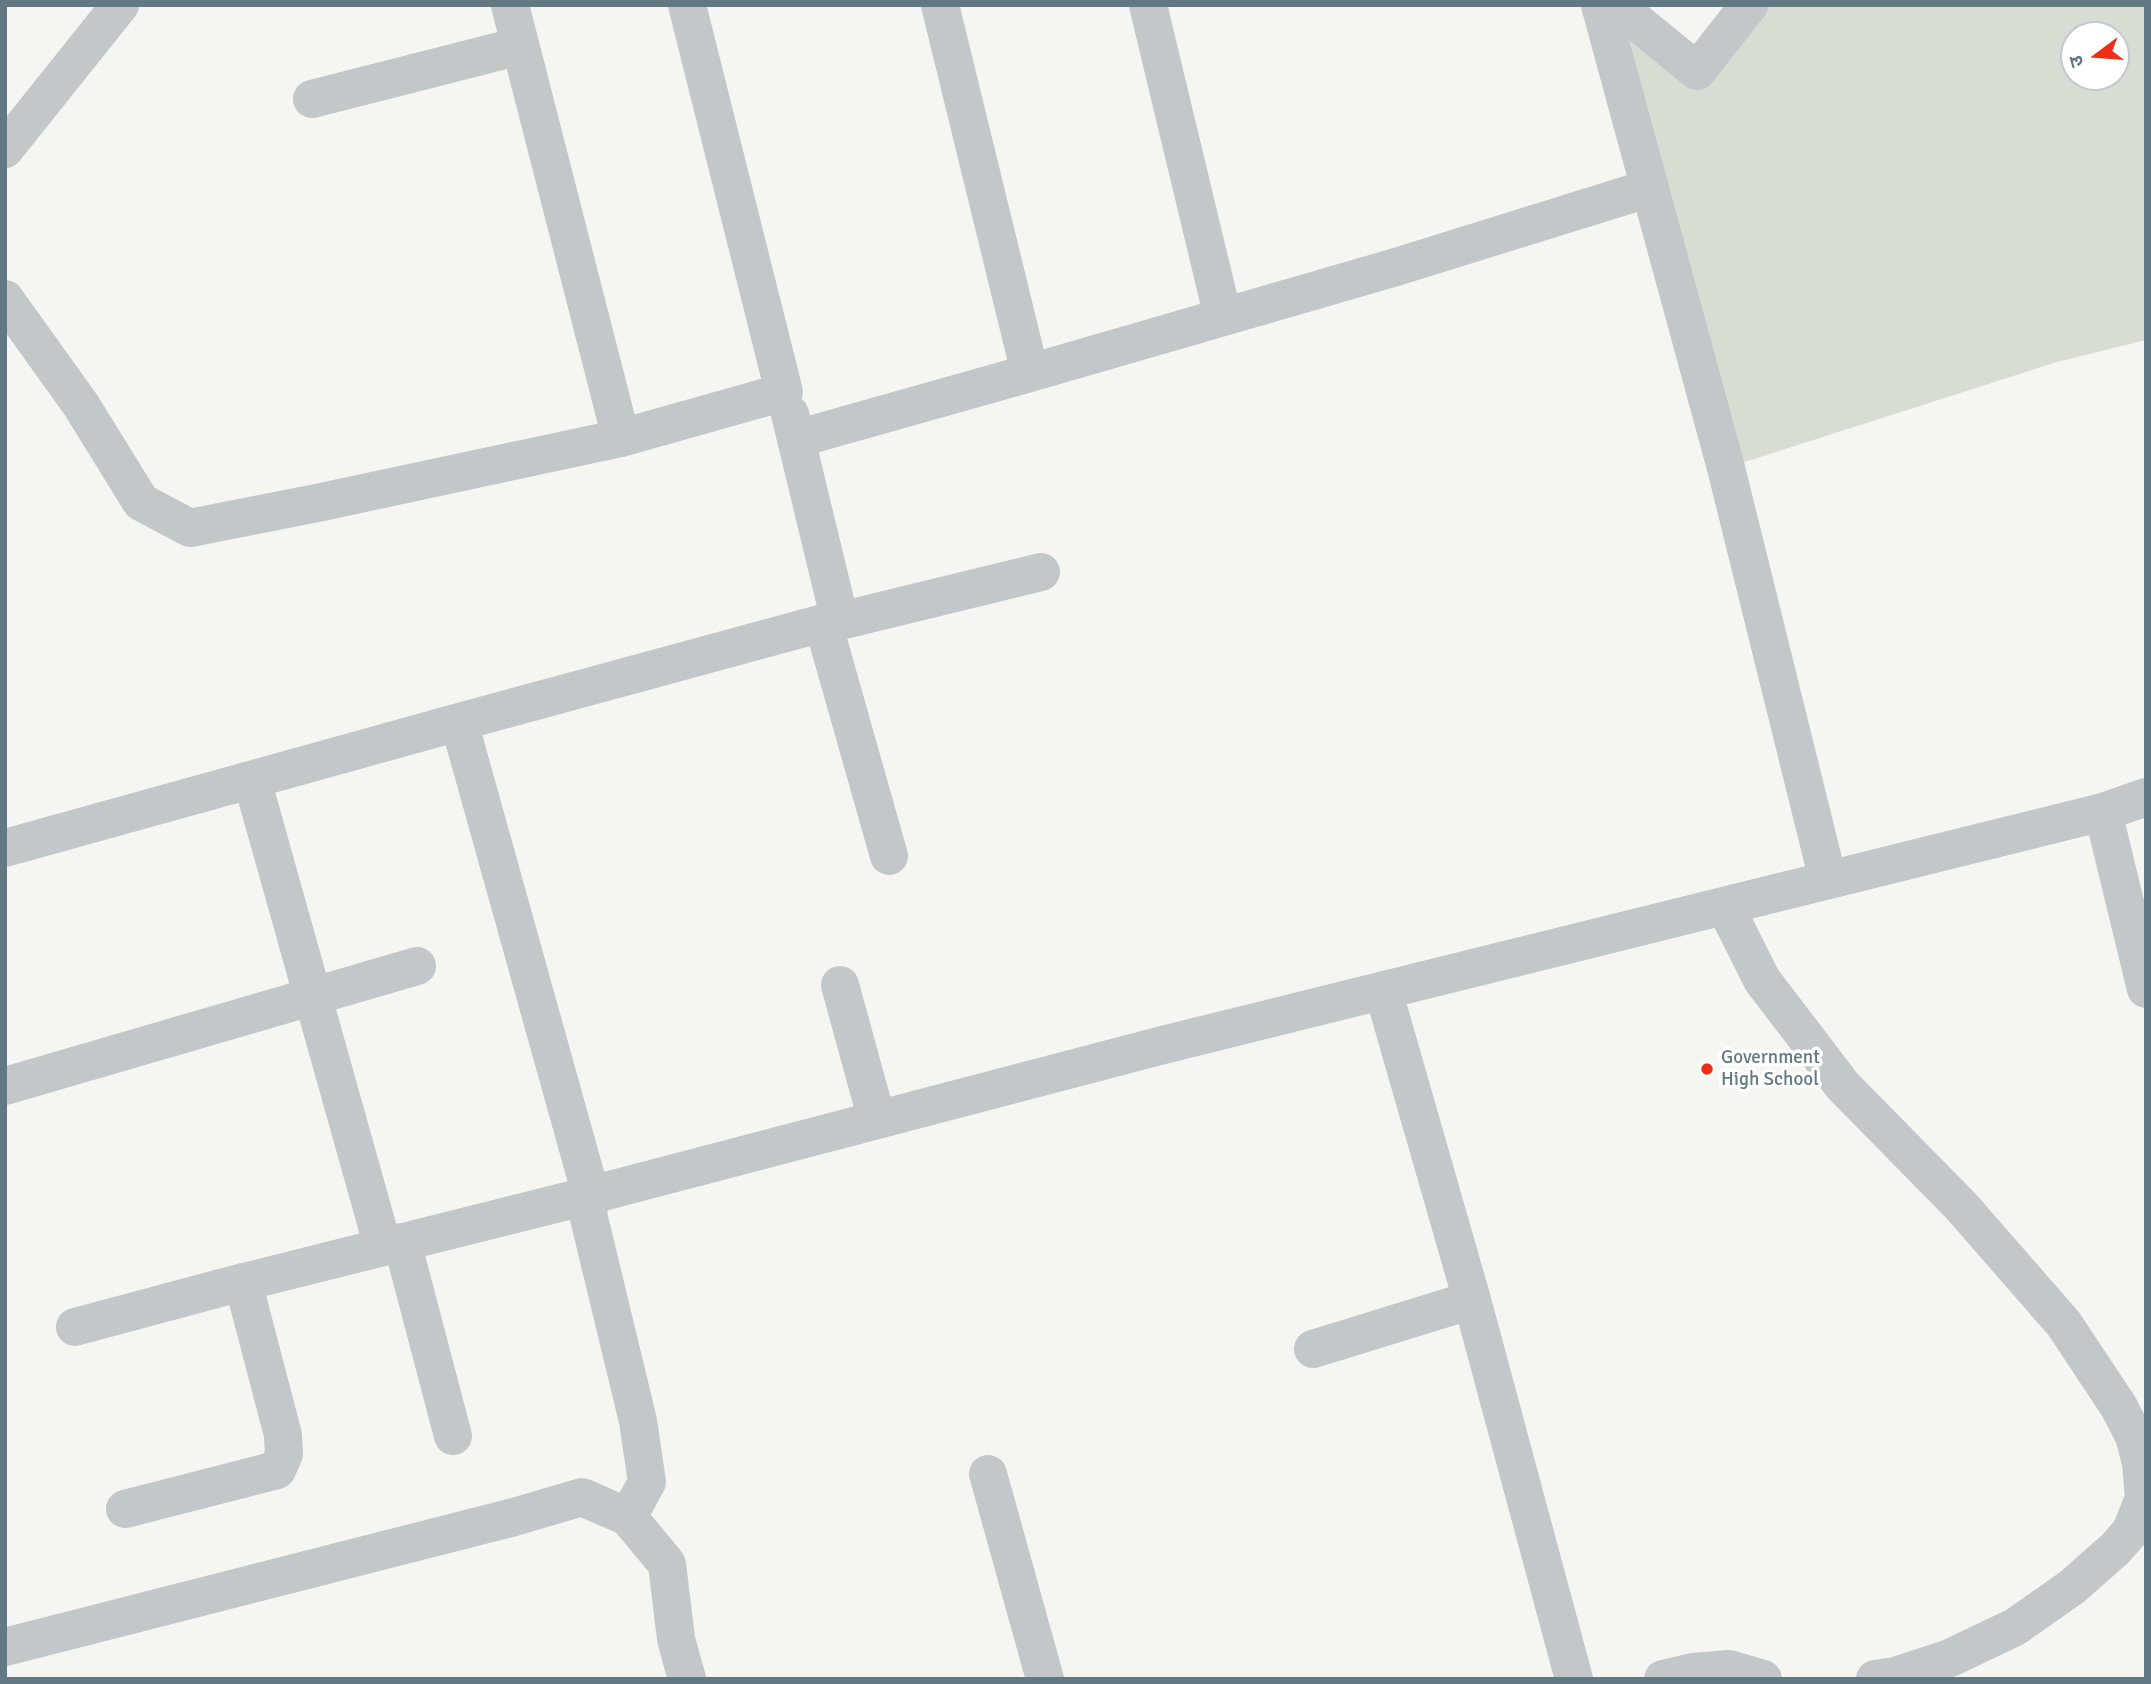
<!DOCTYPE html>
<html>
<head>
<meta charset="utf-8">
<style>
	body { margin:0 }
	#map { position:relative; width:2151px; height:1684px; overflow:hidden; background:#f5f5f1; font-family:Signika,"Noto Sans Devanagari",sans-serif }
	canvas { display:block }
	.frame { position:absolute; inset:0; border:7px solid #627984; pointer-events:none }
	.north { position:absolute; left:2060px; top:21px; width:70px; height:70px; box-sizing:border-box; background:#fff; border:2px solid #c0c9ce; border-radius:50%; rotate:254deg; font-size:19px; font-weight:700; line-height:28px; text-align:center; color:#627984 }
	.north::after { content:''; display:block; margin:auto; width:24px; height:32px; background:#ee2f18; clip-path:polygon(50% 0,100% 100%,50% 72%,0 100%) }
</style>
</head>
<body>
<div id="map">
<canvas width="2151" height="1684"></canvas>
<div class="frame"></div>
<div class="north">उ</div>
</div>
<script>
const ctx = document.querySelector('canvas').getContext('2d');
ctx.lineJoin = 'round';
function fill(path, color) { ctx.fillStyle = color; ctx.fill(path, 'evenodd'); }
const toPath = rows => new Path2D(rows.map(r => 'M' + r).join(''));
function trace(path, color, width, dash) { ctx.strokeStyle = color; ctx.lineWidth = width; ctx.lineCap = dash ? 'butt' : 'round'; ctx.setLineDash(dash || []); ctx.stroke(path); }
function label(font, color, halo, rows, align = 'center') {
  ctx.font = font + ' Signika,sans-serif'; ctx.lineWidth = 7; ctx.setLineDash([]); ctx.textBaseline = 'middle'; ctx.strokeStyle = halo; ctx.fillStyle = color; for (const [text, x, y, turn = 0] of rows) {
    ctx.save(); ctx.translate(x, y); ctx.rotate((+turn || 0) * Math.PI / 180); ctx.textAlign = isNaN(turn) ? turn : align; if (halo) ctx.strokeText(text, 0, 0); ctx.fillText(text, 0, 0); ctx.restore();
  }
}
fill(toPath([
	[1616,5,1697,71,1749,5,2146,5,2146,340,2057,362,1726,468],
	[2074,35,2116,35,2116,77,2074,77]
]), '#d7ddd2');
trace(toPath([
	[510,5,621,438,784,392,687,5],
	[1148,5,1223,317],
	[1600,5,1726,468,1828,880],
	[312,99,520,46],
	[5,149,120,5],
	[5,299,81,405,141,502,190,528,317,503,621,438],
	[1030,373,1396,267,1650,188],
	[790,414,796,439,1030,373,940,5],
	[840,621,1041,572],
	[823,623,889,856],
	[252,780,383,1247],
	[2103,812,2146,989],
	[5,848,459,722],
	[1725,906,1762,980,1843,1086,1961,1206,2064,1324,2119,1407,2134,1436,2141,1463,2144,1498,2131,1531,2115,1549,2072,1587,2015,1627,1950,1658,1895,1676,1875,1679],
	[840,985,877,1120],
	[1383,990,1472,1300,1574,1679],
	[5,1086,417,966],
	[402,1242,453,1436],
	[75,1327,224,1287,591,1195,1163,1045,2103,812,2146,797],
	[1313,1349,1472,1300],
	[988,1474,1045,1679],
	[125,1509,277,1470,284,1454,283,1435,243,1282],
	[628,1517,647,1482,638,1421,588,1214,591,1195,459,722,823,623,840,621,796,439],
	[5,1647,514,1517,582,1497,628,1517,667,1564,676,1639,687,1679],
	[1663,1679,1693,1672,1729,1669,1763,1679]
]), '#c2c7c9', 38);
trace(toPath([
	[1616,5,1697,71,1749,5]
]), '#c2c7c9', 38);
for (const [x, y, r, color] of [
	[1707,1069,7,"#ee2f18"]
]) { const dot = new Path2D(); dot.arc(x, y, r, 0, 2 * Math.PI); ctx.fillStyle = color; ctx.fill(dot); trace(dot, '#fff', 2.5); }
label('19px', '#627984', '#fff', [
	["Government",1721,1058],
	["High School",1721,1080]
], 'left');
</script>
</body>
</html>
